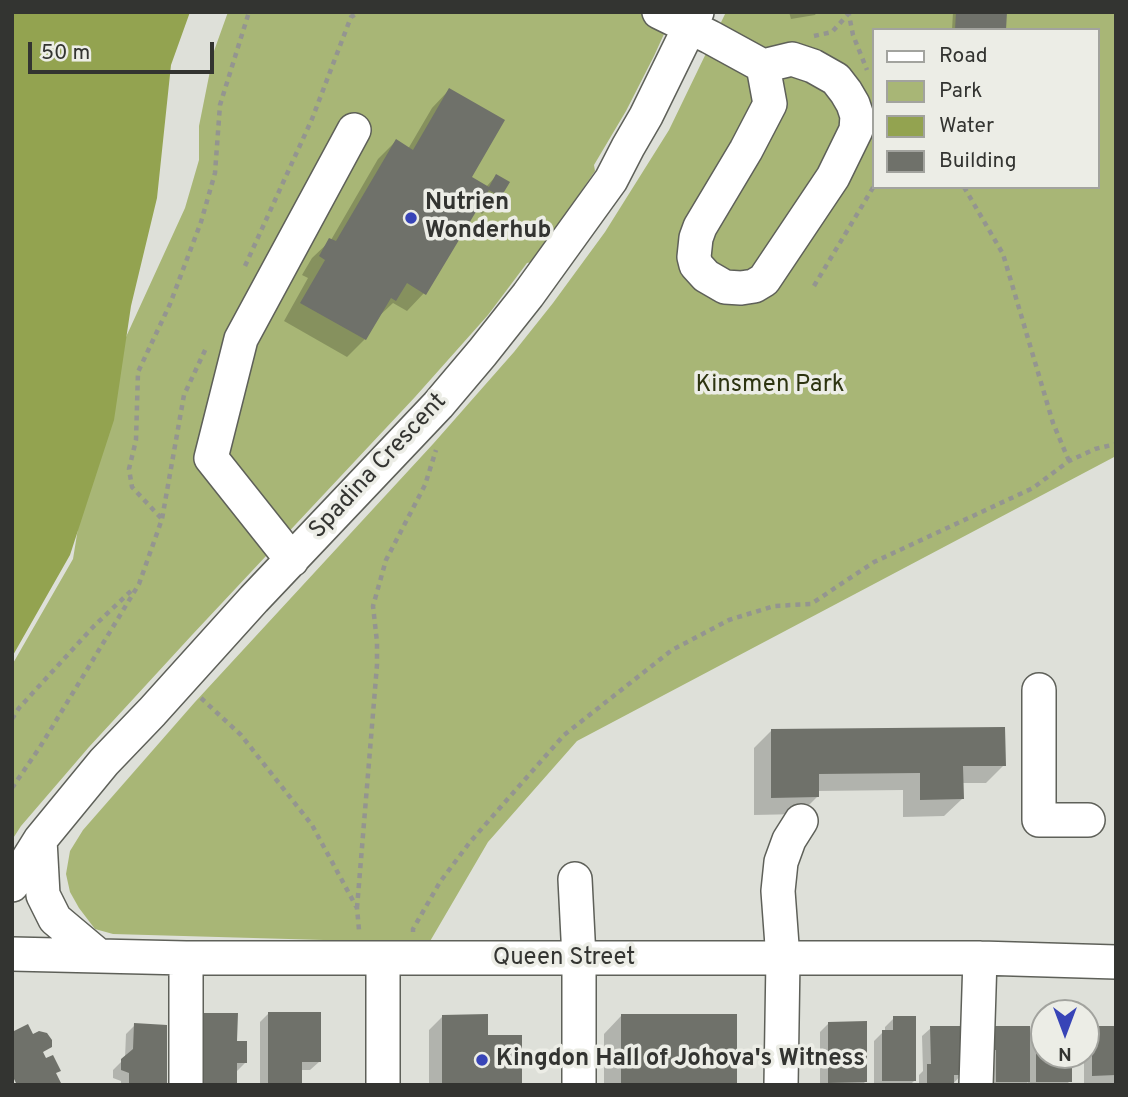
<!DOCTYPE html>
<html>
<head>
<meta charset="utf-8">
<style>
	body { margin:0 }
	#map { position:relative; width:1128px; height:1097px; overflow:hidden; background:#dee0d9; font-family:Overpass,sans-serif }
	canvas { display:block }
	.frame { position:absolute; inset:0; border:14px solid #333431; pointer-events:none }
	.legend { position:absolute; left:872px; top:28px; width:228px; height:161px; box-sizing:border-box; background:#ecede6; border:2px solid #a2a39e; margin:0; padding:9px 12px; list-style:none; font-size:21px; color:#333431 }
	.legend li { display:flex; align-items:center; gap:14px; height:35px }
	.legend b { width:35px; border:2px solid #a2a39e }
	.north { position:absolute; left:1030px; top:999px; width:70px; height:70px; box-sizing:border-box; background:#ecede6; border:2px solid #a2a39e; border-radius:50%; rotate:180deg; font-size:19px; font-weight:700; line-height:28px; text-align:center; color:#333431 }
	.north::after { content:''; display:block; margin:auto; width:24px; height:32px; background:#3844b7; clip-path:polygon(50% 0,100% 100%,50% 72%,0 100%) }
	.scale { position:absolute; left:28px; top:42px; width:186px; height:32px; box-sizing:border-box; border:4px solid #333431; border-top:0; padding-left:9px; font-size:21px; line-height:24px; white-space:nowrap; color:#333431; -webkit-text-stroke:5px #ecede6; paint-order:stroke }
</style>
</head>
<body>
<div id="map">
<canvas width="1128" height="1097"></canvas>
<div class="frame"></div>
<ul class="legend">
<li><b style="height:9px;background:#fff"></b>Road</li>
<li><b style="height:19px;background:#a8b676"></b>Park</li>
<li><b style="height:19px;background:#93a350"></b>Water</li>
<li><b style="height:19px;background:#6f716a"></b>Building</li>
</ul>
<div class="north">N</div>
<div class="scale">50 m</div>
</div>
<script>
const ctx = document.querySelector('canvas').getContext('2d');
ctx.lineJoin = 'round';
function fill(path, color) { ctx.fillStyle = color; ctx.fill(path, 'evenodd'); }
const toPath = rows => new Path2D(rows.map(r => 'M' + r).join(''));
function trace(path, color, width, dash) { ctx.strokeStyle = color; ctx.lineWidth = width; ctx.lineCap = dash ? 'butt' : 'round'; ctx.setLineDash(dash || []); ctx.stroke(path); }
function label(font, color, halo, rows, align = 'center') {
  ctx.font = font + ' Overpass,sans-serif'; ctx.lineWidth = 7; ctx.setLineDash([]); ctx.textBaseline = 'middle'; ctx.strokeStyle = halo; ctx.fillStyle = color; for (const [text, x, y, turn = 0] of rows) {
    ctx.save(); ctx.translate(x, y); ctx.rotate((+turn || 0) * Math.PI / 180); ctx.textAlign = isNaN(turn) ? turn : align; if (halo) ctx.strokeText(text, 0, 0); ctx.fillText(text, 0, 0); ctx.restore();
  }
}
fill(toPath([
	[228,12,674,12,654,56,626,111,594,165,595,171,534,260,532,262,527,263,488,315,415,397,192,635,89,747,21,826,12,840,12,665,73,559,96,418,126,337,185,208,199,160,199,126,214,51],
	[726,12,1116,12,1116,456,577,741,488,842,429,943,113,934,95,929,79,908,70,892,66,874,70,851,83,830,195,702,433,444,514,352,553,303,605,232,669,130],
	[874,30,1098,30,1098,187,874,187]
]), '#a8b676');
fill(toPath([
	[12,12,190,12,171,65,157,198,131,306,114,420,70,555,12,657]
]), '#93a350');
fill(toPath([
	[789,12,817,12,815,15,791,19],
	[953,12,1005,12,1004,30,952,30],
	[449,90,470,178,486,187,496,176,500,196,482,214,475,209,424,293,407,311,393,303,377,318,365,339,347,357,284,321,308,278,302,275,312,258,331,240,378,159,396,141,408,149,432,108],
	[771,731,1004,765,986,783,962,783,962,799,944,816,903,817,903,790,817,791,817,797,800,814,754,815,754,748],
	[268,1014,319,1062,310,1070,300,1070,300,1085,260,1085,260,1022],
	[621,1016,735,1085,604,1085,604,1034],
	[442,1017,486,1037,521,1085,429,1085,429,1030],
	[894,1018,914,1081,910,1085,874,1085,874,1041,883,1032,885,1032,885,1027],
	[828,1024,865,1082,862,1085,820,1085,820,1032],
	[135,1025,165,1085,121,1085,121,1081,113,1078,113,1070,125,1058,126,1034],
	[1037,1027,1044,1027,1044,1055,1077,1055,1073,1059,1070,1059,1070,1081,1066,1085,1028,1085,1028,1082,1026,1085,988,1085,978,1036,1029,1035],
	[931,1028,962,1074,952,1085,919,1085,919,1075,923,1071,922,1036],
	[1093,1028,1116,1028,1116,1083,1084,1084,1084,1055,1086,1055,1086,1035],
	[236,1043,246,1062,237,1071]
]), '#0003');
fill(toPath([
	[956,12,1007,12,1006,30,955,30],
	[449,88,505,120,472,177,489,187,496,174,510,182,501,197,489,190,426,295,407,283,396,301,391,298,366,340,300,303,325,260,319,256,329,238,336,241,396,139,413,150],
	[1005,727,1006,766,963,766,964,799,920,800,920,773,819,774,819,797,771,798,771,729],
	[268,1012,321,1012,321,1062,302,1062,302,1085,268,1085],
	[200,1013,238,1013,237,1041,247,1041,247,1063,237,1063,237,1085,200,1085],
	[488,1014,488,1035,522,1035,522,1085,442,1085,442,1015],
	[621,1014,737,1014,737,1085,621,1085],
	[893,1016,916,1016,916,1081,882,1081,882,1030,893,1030],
	[867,1021,867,1082,828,1083,828,1022],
	[134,1023,167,1025,167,1085,129,1085,129,1073,121,1070,121,1059,133,1049],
	[28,1024,33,1034,39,1031,47,1033,52,1040,52,1047,43,1052,46,1058,53,1055,61,1071,56,1073,62,1085,17,1085,12,1075,12,1032],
	[1036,1025,1044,1025,1044,1055,1072,1055,1072,1082,1036,1082],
	[930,1026,964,1026,964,1075,954,1075,954,1085,927,1085,927,1064,931,1064],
	[986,1026,1030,1026,1030,1082,996,1082,996,1050,986,1050],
	[1092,1026,1116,1026,1116,1075,1092,1076]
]), '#6f716a');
const minor = toPath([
	[659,12,710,37,763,66,792,59,813,66,836,79,846,92,853,104,857,116,856,130,833,177,764,280,754,286,741,288,725,287,706,276,696,265,694,257,696,238,700,227,746,150,770,104,763,66],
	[292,560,211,458,241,339,354,130],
	[1039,690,1039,820,1088,820],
	[40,840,43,895,55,919,99,956],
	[575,879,579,958,579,1085],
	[12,885,40,840,104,762,152,712,254,599,438,405,482,353,528,295,611,180,628,147,646,116,697,12],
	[12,954,186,958,980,958,1116,962],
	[186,958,186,1085],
	[383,959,383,1085],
	[781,1085,783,959,778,891,781,862,789,840,801,821],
	[976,1085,980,958]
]);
trace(minor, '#5e6059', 36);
trace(toPath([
	[846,12,849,15,853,35,867,70],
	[814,36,832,32,850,12],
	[964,187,1003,254,1053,423,1069,461],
	[245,266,312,119,351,17,359,12],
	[814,286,874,186],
	[161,518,132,487,129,469,136,440,138,372,170,304,201,222,215,173,220,105,249,12],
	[201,698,241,735,312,825,357,908,359,930],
	[12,719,19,708,94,626,133,589],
	[12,788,40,747,139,584,162,519,184,395,207,346],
	[357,908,377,665,377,642,373,606,386,560,425,485,436,450],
	[413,932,413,929,440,882,470,842,564,735,672,650,729,620,774,606,811,604,874,562,1033,488,1069,461,1095,449,1116,444]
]), '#949590', 4.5, [5, 5]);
trace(minor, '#fff', 33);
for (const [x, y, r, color] of [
	[411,218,7,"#3844b7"],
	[482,1060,7,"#3844b7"]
]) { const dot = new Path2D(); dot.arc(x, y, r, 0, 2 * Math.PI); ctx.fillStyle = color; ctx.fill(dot); trace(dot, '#ecede6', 2.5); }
label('bold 24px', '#333431', '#ecede6', [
	["Nutrien",425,204],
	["Wonderhub",425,232],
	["Kingdon Hall of Johova's Witness",496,1060]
], 'left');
label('24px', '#2d3410', '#ecede6', [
	["Kinsmen Park",770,386]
]);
label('24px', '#333431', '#ecede6', [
	["Spadina Crescent",379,467,-47],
	["Queen Street",564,959]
]);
</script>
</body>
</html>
